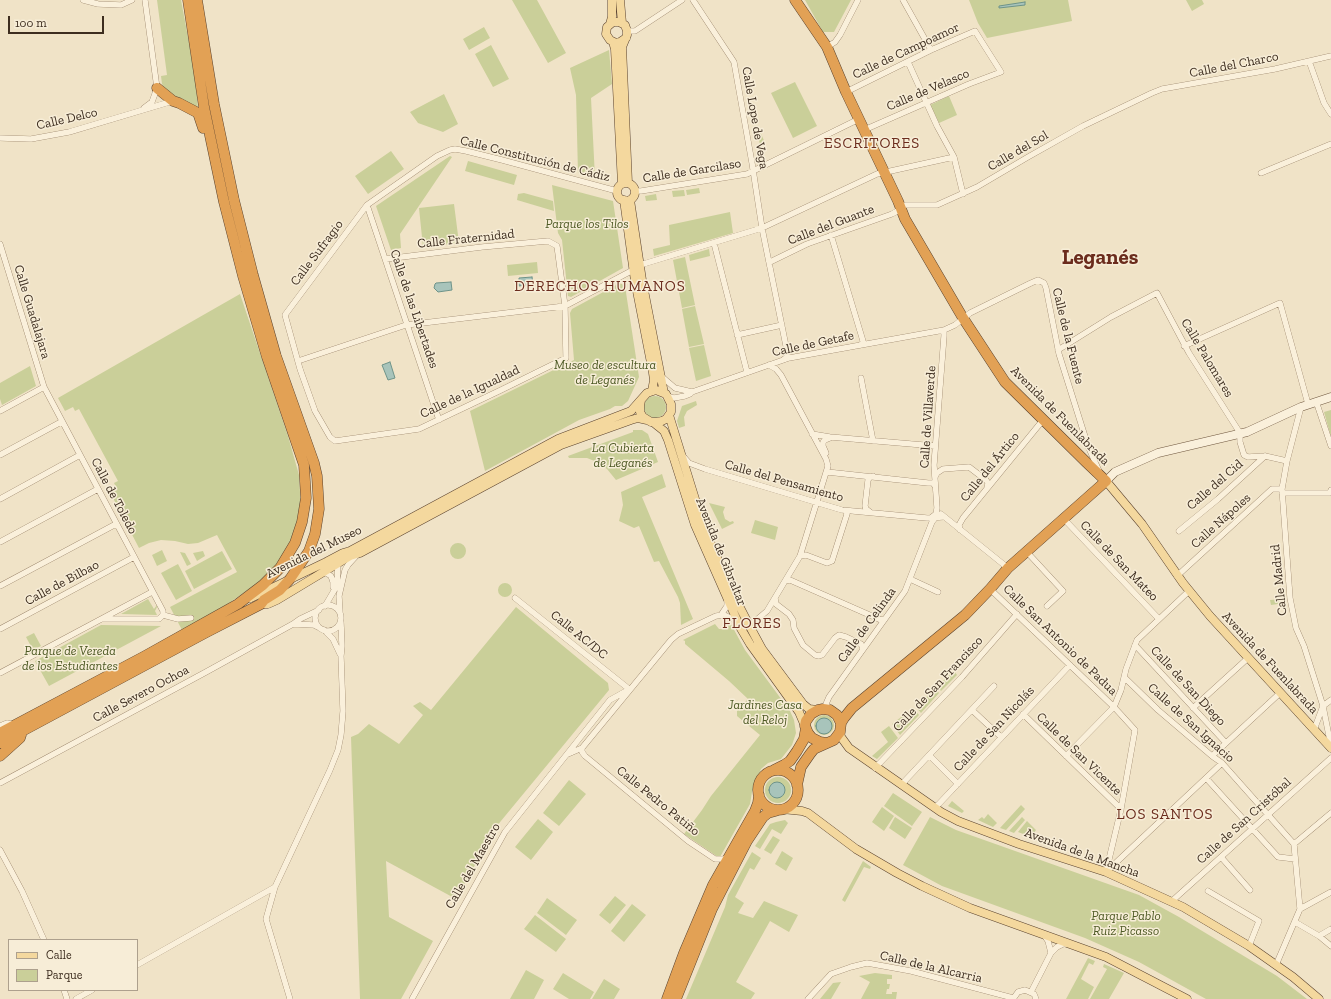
<!DOCTYPE html>
<html>
<head>
<meta charset="utf-8">
<style>
	body { margin:0 }
	#map { position:relative; width:1331px; height:999px; overflow:hidden; background:#f0e3c7; font-family:"Zilla Slab",serif }
	canvas { display:block }
	.legend { position:absolute; left:8px; top:939px; width:130px; height:52px; box-sizing:border-box; background:#f7edd7; border:1px solid #ada08d; margin:0; padding:5px 7px; list-style:none; font-size:12px; color:#3d2d1f }
	.legend li { display:flex; align-items:center; gap:8px; height:20px }
	.legend b { width:20px; border:1px solid #ada08d }
	.scale { position:absolute; left:8px; top:16px; width:96px; height:18px; box-sizing:border-box; border:2px solid #3d2d1f; border-top:0; padding-left:5px; font-size:12px; line-height:14px; white-space:nowrap; color:#3d2d1f; -webkit-text-stroke:3px #f7edd7; paint-order:stroke }
</style>
</head>
<body>
<div id="map">
<canvas width="1331" height="999"></canvas>
<ul class="legend">
<li><b style="height:5px;background:#f4d89e"></b>Calle</li>
<li><b style="height:11px;background:#cacf99"></b>Parque</li>
</ul>
<div class="scale">100 m</div>
</div>
<script>
const ctx = document.querySelector('canvas').getContext('2d');
ctx.lineJoin = 'round';
function fill(path, color) { ctx.fillStyle = color; ctx.fill(path, 'evenodd'); }
const toPath = rows => new Path2D(rows.map(r => 'M' + r).join(''));
function trace(path, color, width, dash) { ctx.strokeStyle = color; ctx.lineWidth = width; ctx.lineCap = dash ? 'butt' : 'round'; ctx.setLineDash(dash || []); ctx.stroke(path); }
function label(font, color, halo, rows, align = 'center') {
  ctx.font = font + ' "Zilla Slab",serif'; ctx.lineWidth = 3; ctx.setLineDash([]); ctx.textBaseline = 'middle'; ctx.strokeStyle = halo; ctx.fillStyle = color; for (const [text, x, y, turn = 0] of rows) {
    ctx.save(); ctx.translate(x, y); ctx.rotate((+turn || 0) * Math.PI / 180); ctx.textAlign = isNaN(turn) ? turn : align; if (halo) ctx.strokeText(text, 0, 0); ctx.fillText(text, 0, 0); ctx.restore();
  }
}
fill(toPath([
	[157,0,181,0,196,80,198,110,168,93,162,84,161,76,167,75],
	[512,0,537,0,566,53,548,63],
	[805,0,851,0,834,32,823,32],
	[969,0,1068,0,1072,21,987,38,978,23],
	[1186,0,1202,0,1204,4,1192,11],
	[484,27,490,38,469,50,463,39],
	[491,45,509,79,493,87,475,54],
	[609,50,612,84,591,98,595,178,578,173,576,95,570,68],
	[795,82,817,126,793,138,771,93],
	[444,94,458,124,443,132,418,123,410,112],
	[949,96,957,115,939,123,930,105],
	[759,129,765,143,760,145,757,130],
	[391,151,404,169,368,194,355,176],
	[450,156,452,157,400,234,401,248,391,250,376,206],
	[468,161,517,175,514,185,465,171],
	[552,185,613,201,623,268,571,297,568,296,562,240,558,233],
	[699,188,700,193,687,195,686,190],
	[684,190,685,196,673,197,672,191],
	[524,193,553,201,554,211,517,200,518,194],
	[656,194,657,200,646,201,645,196],
	[454,204,459,243,423,247,419,208],
	[730,212,733,233,654,256,653,249,670,245,669,225],
	[709,249,710,256,690,261,689,255],
	[685,257,695,305,682,308,673,260],
	[537,262,538,273,508,276,507,265],
	[620,283,625,286,639,377,628,401,622,406,615,406,610,409,579,420,485,471,470,411,574,360,570,313,572,309],
	[240,294,288,436,299,475,301,509,293,538,273,571,251,588,226,605,182,630,170,607,237,572,217,535,198,543,188,544,175,541,161,540,149,543,139,548,111,494,108,492,116,487,114,483,118,481,79,409,75,411,73,407,65,411,58,398],
	[695,306,704,344,689,347,682,309],
	[704,345,711,376,696,381,689,348],
	[30,366,36,386,2,405,0,399,0,383],
	'644 407a11 11 0 1 1 22 0a11 11 0 1 1-22 0Z',
	[696,401,697,405,687,411,684,417,685,426,679,428,677,421,682,406],
	[1331,410,1331,437,1324,412],
	[633,430,642,430,648,434,658,462,616,480,607,469,597,462,587,458,569,458,568,456,633,432],
	[662,474,666,487,642,497,693,619,681,625,680,603,678,597,659,561,654,562,639,526,634,528,619,521,623,505,621,492],
	[709,503,725,507,723,512,725,519,730,522,733,521,734,523,722,529],
	[755,520,778,527,775,540,751,533],
	'450 551a8 8 0 1 1 16 0a8 8 0 1 1-16 0Z',
	[162,550,167,561,157,566,152,555],
	[203,551,205,556,197,561,193,553],
	[222,551,232,569,194,589,185,571],
	[180,552,185,553,191,564,187,566],
	[178,564,192,591,176,600,161,573],
	'498 590a7 7 0 1 1 14 0a7 7 0 1 1-14 0Z',
	[148,599,154,609,157,605,157,607,155,611,157,615,121,614],
	[1284,599,1285,603,1271,605,1270,600],
	[516,607,608,683,609,690,496,827,456,899,386,861,389,917,433,941,401,999,360,999,351,737,358,734,369,724,399,744,423,715,413,706,420,702,431,710],
	[715,624,719,629,724,629,730,624,732,626,745,650,790,711,794,720,796,733,792,745,781,759,768,763,761,769,752,792,750,804,720,857,718,857,684,834,702,810,711,796,760,735,737,716,737,711,748,699,729,681,685,644,685,641,683,640],
	[101,625,161,626,49,686,35,661],
	[34,633,41,646,33,650,26,637],
	[954,671,957,675,941,691,937,686],
	[936,689,939,693,921,713,916,707,920,704,919,703],
	[913,708,919,715,900,735,892,724],
	'814 725a10 10 0 1 1 20 0a10 10 0 1 1-20 0Z',
	[889,726,898,738,877,759,872,756,888,742,881,732],
	'765 790a13 13 0 1 1 26 0a13 13 0 1 1-26 0Z',
	[569,780,586,794,559,826,543,813],
	[893,793,922,812,912,826,884,806],
	[952,801,964,811,962,813,948,806],
	[1021,805,1025,809,1006,830,1000,828],
	[882,807,894,816,884,831,872,822],
	[988,814,997,823,993,827,978,820,982,817,984,819],
	[895,817,912,828,905,839,889,828],
	[930,817,956,830,1139,895,1179,917,1277,976,1307,999,1206,999,1139,962,1085,938,942,886,903,865],
	[1022,817,1025,820,1014,833,1009,831],
	[538,819,553,832,531,860,515,847],
	[785,820,788,823,781,834,772,829,760,849,755,846,770,824,776,822],
	[1027,821,1036,830,1031,837,1018,832],
	[773,836,780,840,771,854,764,850],
	[782,851,793,858,786,871,775,864],
	[752,852,761,858,754,870,750,868,735,897,744,903,738,913,753,918,764,901,798,915,789,932,770,921,736,982,755,993,751,999,686,999,725,907,728,895],
	[863,861,871,867,870,869,864,867,845,902,842,900],
	[615,896,626,905,610,924,599,915],
	[547,898,577,920,566,935,537,913],
	[632,904,646,915,624,942,611,931],
	[535,915,566,939,556,952,524,929],
	[1088,958,1095,961,1093,965,1089,963,1081,979,1094,987,1088,999,1066,999],
	[1104,964,1124,973,1109,999,1090,999,1107,969,1103,967],
	[526,970,544,980,534,999,510,999],
	[563,973,594,992,590,999,569,999,553,989],
	[875,973,892,975,892,979,887,979,887,984,890,984,889,989,887,989,886,994,892,994,892,992,897,992,896,999,861,999,870,982,859,976],
	[604,979,620,989,614,999,592,999],
	[841,982,831,999,820,999,833,983]
]), '#cacf99');
const water = toPath([
	[1025,2,1025,5,999,8,999,6,1025,2],
	[532,277,533,284,519,286,519,278,532,277],
	[451,282,452,290,438,292,434,288,435,284,436,283,451,282],
	[390,362,395,378,388,380,382,365,390,362],
	'816 726a8 8 0 1 1 16 0a8 8 0 1 1-16 0Z',
	'769 790a8 8 0 1 1 16 0a8 8 0 1 1-16 0Z'
]);
fill(water, '#a8c4bb');
trace(water, '#6e9389', 1);
const street = toPath([
	[83,0,98,4,121,5,132,0],
	[693,0,734,62,752,163,762,228,787,351,787,357,783,360],
	[903,0,931,50],
	[627,31,635,31,682,0],
	[827,47,835,42,840,35,858,0],
	[1309,61,1324,103,1331,114],
	[908,62,937,126,954,157,963,194],
	[846,92,931,50,975,31,1001,72,969,84,864,130],
	[144,108,152,102,157,88,145,0],
	[0,138,31,139,69,132,173,101],
	[1261,173,1331,144],
	[636,191,641,191,747,174,859,119],
	[367,205,439,420],
	[900,206,906,205,937,205,977,187,1028,157,1083,126,1152,93,1162,89,1275,69,1331,56],
	[831,235,863,341,863,343,860,345],
	[714,243,747,372],
	[0,244,44,387,163,611,163,615],
	[386,259,482,247,548,241,557,246,565,306,566,358,499,391,419,429,335,441,330,437,315,411,300,369,285,315,367,205,437,156,450,150,455,149,466,151,502,160,617,191],
	[770,262,807,244,892,214,901,209],
	[640,265,762,228,877,174,954,157],
	[737,335,782,325],
	[1184,346,1280,303,1308,404],
	[1058,350,1111,317,1157,293,1189,353,1240,433,1240,442,1244,455,1248,457,1265,456,1287,461],
	[298,361,406,325,565,306,633,270],
	[661,376,675,388,692,392],
	[861,378,873,441],
	[668,396,674,398,685,396,690,394,692,392,789,358,944,330,955,325,970,313,1031,283,1038,280,1044,283,1046,288,1059,354,1088,446,1099,471],
	[1316,401,1331,446],
	[1301,407,1287,461,1282,489,1290,598,1296,628,1304,646,1323,706,1331,746],
	[0,411,44,387],
	[812,434,830,437,935,446],
	[826,453,823,446,823,442,825,440,830,438],
	[0,455,61,422],
	[683,456,689,463,705,469,842,510,927,518,943,517],
	[827,472,928,483,933,483,935,486],
	[935,477,937,473,943,469,969,467,986,480,988,483,987,488],
	[1282,493,1330,493,1331,490],
	[0,499,80,455],
	[870,512,866,509,865,506,868,480,870,477,873,476],
	[941,514,1008,568],
	[932,517,936,514,937,508,934,465,944,336,944,332,941,331],
	[1063,518,1159,619],
	[960,530,959,525,963,518,1043,420],
	[1179,531,1218,499,1265,456],
	[0,542,98,489],
	[1026,551,1063,591,1047,606],
	[800,556,806,555,827,563,832,561,847,514,846,511,843,510],
	[323,573,326,573,331,576,333,582,333,587],
	[1177,576,1272,489,1282,489],
	[910,579,938,592],
	[785,581,790,580,881,620,885,619],
	[0,586,116,524],
	[990,589,1114,707,1135,730,1121,809,1106,872],
	[515,598,629,689],
	[775,598,776,604,789,614,793,620,794,628,803,645,815,655,819,656,822,655,835,638,839,635,846,637,861,644,863,648,862,651],
	'315 618a13 13 0 1 1 26 0a13 13 0 1 1-26 0Z',
	[325,606,335,589,337,585,338,561],
	[340,612,339,596,345,570,348,565,358,554],
	[163,615,178,619,191,618],
	[721,615,727,606,727,600],
	[103,619,159,619,163,615],
	[293,624,314,625,320,628],
	[0,629,134,557],
	[324,630,333,639,340,654],
	[752,630,754,622,767,611,800,556,828,466,826,459,781,375,776,369,769,365],
	[1135,645,1226,743],
	[0,673,152,592],
	[1125,678,1158,710,1212,756,1222,763,1294,844,1300,909],
	[1193,708,1248,658],
	[830,710,826,704,829,697,905,591,932,522,936,517],
	[972,710,1001,737],
	[1023,714,1121,809],
	[0,726,7,723,15,725],
	[1314,730,1323,706,1331,700],
	[582,748,582,752,585,756,688,841,715,859,724,859,728,857],
	[568,754,582,748,671,640,678,634,716,616,724,615,737,621],
	[929,755,958,784],
	[1066,756,1114,707,1121,690,1126,669,1137,640,1189,591],
	[1212,756,1280,693],
	[875,768,962,677,1017,614],
	[1206,778,1278,857,1295,859],
	[0,783,206,672,293,624,300,619,319,610],
	[901,785,994,686],
	[935,808,1070,665],
	[1294,844,1331,813],
	[0,850,22,891,44,940],
	[1221,857,1250,890],
	[1106,872,1222,763],
	[275,887,266,919,290,999],
	[1208,891,1259,921,1249,946],
	[1172,901,1331,758],
	[1295,922,1319,936,1331,946],
	[1044,935,1048,941,1051,953],
	[1319,936,1331,929],
	[137,965,275,887,330,770,338,750,341,735,343,711,341,656,342,646,341,622],
	[1276,965,1300,909,1331,892],
	[64,990,67,999],
	[1031,992,1051,953,1057,947,1063,944,1068,944],
	[76,999,92,990],
	[412,999,505,832,610,700,628,690],
	[808,999,831,974,851,967,867,963,911,971,1013,998],
	[1013,999,1018,992,1025,990,1034,994,1036,999]
]);
const secondary = toPath([
	[1106,481,1115,472,1158,453,1247,432,1301,407,1331,397]
]);
const primary = toPath([
	[620,0,622,23],
	[610,24,612,17,612,0],
	[626,38,620,42,616,43,610,40,606,34,607,27,613,22,619,22,625,25,627,31,627,35,622,47,628,183],
	[613,42,615,49,622,184],
	'617 192a9 9 0 1 1 18 0a9 9 0 1 1-18 0Z',
	[624,200,635,281,653,373,654,380,652,391],
	[630,200,642,280,664,393],
	[669,415,704,528,732,592,748,623,762,649,803,704,809,709,818,710],
	[654,423,664,431,668,440,695,525,740,627,750,644,799,712,805,726],
	[1106,481,1142,524,1183,583,1210,616,1331,748],
	[251,598,326,562,343,553,350,551,558,439,631,411,647,393,656,390,666,394,671,404,671,412,666,419,662,421,658,422,651,422,643,417,640,412,640,406,641,400],
	[261,604,268,604,277,600,350,556,360,553,561,445,631,420,638,418,647,420],
	[840,732,841,737,849,748,941,812,958,821,1019,844,1106,872,1183,907,1249,946,1293,977,1319,999],
	[782,809,802,811,808,813,856,849,897,873,922,886,970,908,1106,957,1187,999]
]);
const highway = toPath([
	[795,0,827,47,846,92,898,201,905,219,963,318,1005,382,1086,462,1106,481,1008,568,990,589,965,615,852,708,844,718,841,723],
	[157,88,173,101,179,103,198,113,203,128],
	[0,733,145,656,238,604,263,585,280,568,295,543,302,522,306,498,304,465,267,357,243,276,224,202,204,107,188,0],
	[0,743,205,633,261,604,264,600,280,590,290,579,309,551,315,534,319,509,317,476,314,463,276,356,253,275,234,200,214,104,197,0],
	[0,756,20,738,21,735],
	[774,770,784,765,790,761,797,751,804,739,806,728],
	'758 790a20 20 0 1 1 40 0a20 20 0 1 1-40 0Z',
	[797,785,801,767,810,754,814,749,834,740,840,732,841,723,837,715,830,710,823,709,818,710,811,714,806,721,805,726,808,733,812,738,820,742,827,743],
	[667,999,684,953,713,885,755,811,758,803,759,795],
	[676,999,712,909,747,841,763,817,768,813,779,810]
]);
trace(street, '#8d755b', 6);
trace(secondary, '#6f563e', 9);
trace(primary, '#5b432f', 9);
trace(highway, '#5b432f', 11);
trace(street, '#faf0db', 5.5);
trace(secondary, '#faf0db', 8);
trace(primary, '#f4d89e', 8);
trace(highway, '#e2a155', 10);
label('13px', '#3d2d1f', '#f7edd7', [
	["Calle de Campoamor",906,51,-25],
	["Calle del Charco",1234,65,-11],
	["Calle de Velasco",928,90,-23],
	["Calle Lope de Vega",755,118,80],
	["Calle Delco",67,119,-13],
	["Calle del Sol",1018,151,-30],
	["Calle Constitución de Cádiz",535,159,14],
	["Calle de Garcilaso",692,171,-9],
	["Calle del Guante",831,225,-21],
	["Calle Fraternidad",466,239,-6],
	["Calle Sufragio",317,253,-53],
	["Calle de las Libertades",414,309,71],
	["Calle Guadalajara",32,312,73],
	["Calle de la Fuente",1068,336,76],
	["Calle de Getafe",813,344,-12],
	["Calle Palomares",1207,358,59],
	["Calle de la Igualdad",470,392,-25],
	["Avenida de Fuenlabrada",1060,416,45],
	["Calle de Villaverde",928,417,-86],
	["Calle del Ártico",990,467,-51],
	["Calle del Pensamiento",784,481,16],
	["Calle del Cid",1215,485,-41],
	["Calle de Toledo",114,496,62],
	["Calle Nápoles",1221,521,-42],
	["Avenida del Museo",314,552,-26],
	["Avenida de Gibraltar",721,552,68],
	["Calle de San Mateo",1119,561,46],
	["Calle Madrid",1279,580,-96],
	["Calle de Bilbao",62,583,-28],
	["Calle de Celinda",867,625,-54],
	["Calle AC/DC",579,635,39],
	["Calle San Antonio de Padua",1060,640,44],
	["Avenida de Fuenlabrada",1270,663,47],
	["Calle de San Francisco",938,684,-47],
	["Calle de San Diego",1188,686,47],
	["Calle Severo Ochoa",141,694,-28],
	["Calle de San Ignacio",1191,723,42],
	["Calle de San Nicolás",994,729,-47],
	["Calle de San Vicente",1079,754,44],
	["Calle Pedro Patiño",658,801,39],
	["Calle de San Cristóbal",1244,821,-42],
	["Avenida de la Mancha",1082,853,20],
	["Calle del Maestro",473,866,-60],
	["Calle de la Alcarria",931,967,13]
]);
label('italic 13px', '#4e5a25', '#f7edd7', [
	["Parque los Tilos",587,224],
	["Museo de escultura",605,365],
	["de Leganés",605,380],
	["La Cubierta",623,448],
	["de Leganés",623,463],
	["Parque de Vereda",70,651],
	["de los Estudiantes",70,666],
	["Jardines Casa",765,705],
	["del Reloj",765,720],
	["Parque Pablo",1126,916],
	["Ruiz Picasso",1126,931]
]);
ctx.letterSpacing = '1px';
label('15px', '#6b2c1d', '#f7edd7', [
	["ESCRITORES",872,144],
	["DERECHOS HUMANOS",600,287],
	["FLORES",752,624],
	["LOS SANTOS",1165,815]
]);
ctx.letterSpacing = '0px';
label('bold 21px', '#6b2c1d', '#f7edd7', [
	["Leganés",1100,258]
]);
</script>
</body>
</html>
